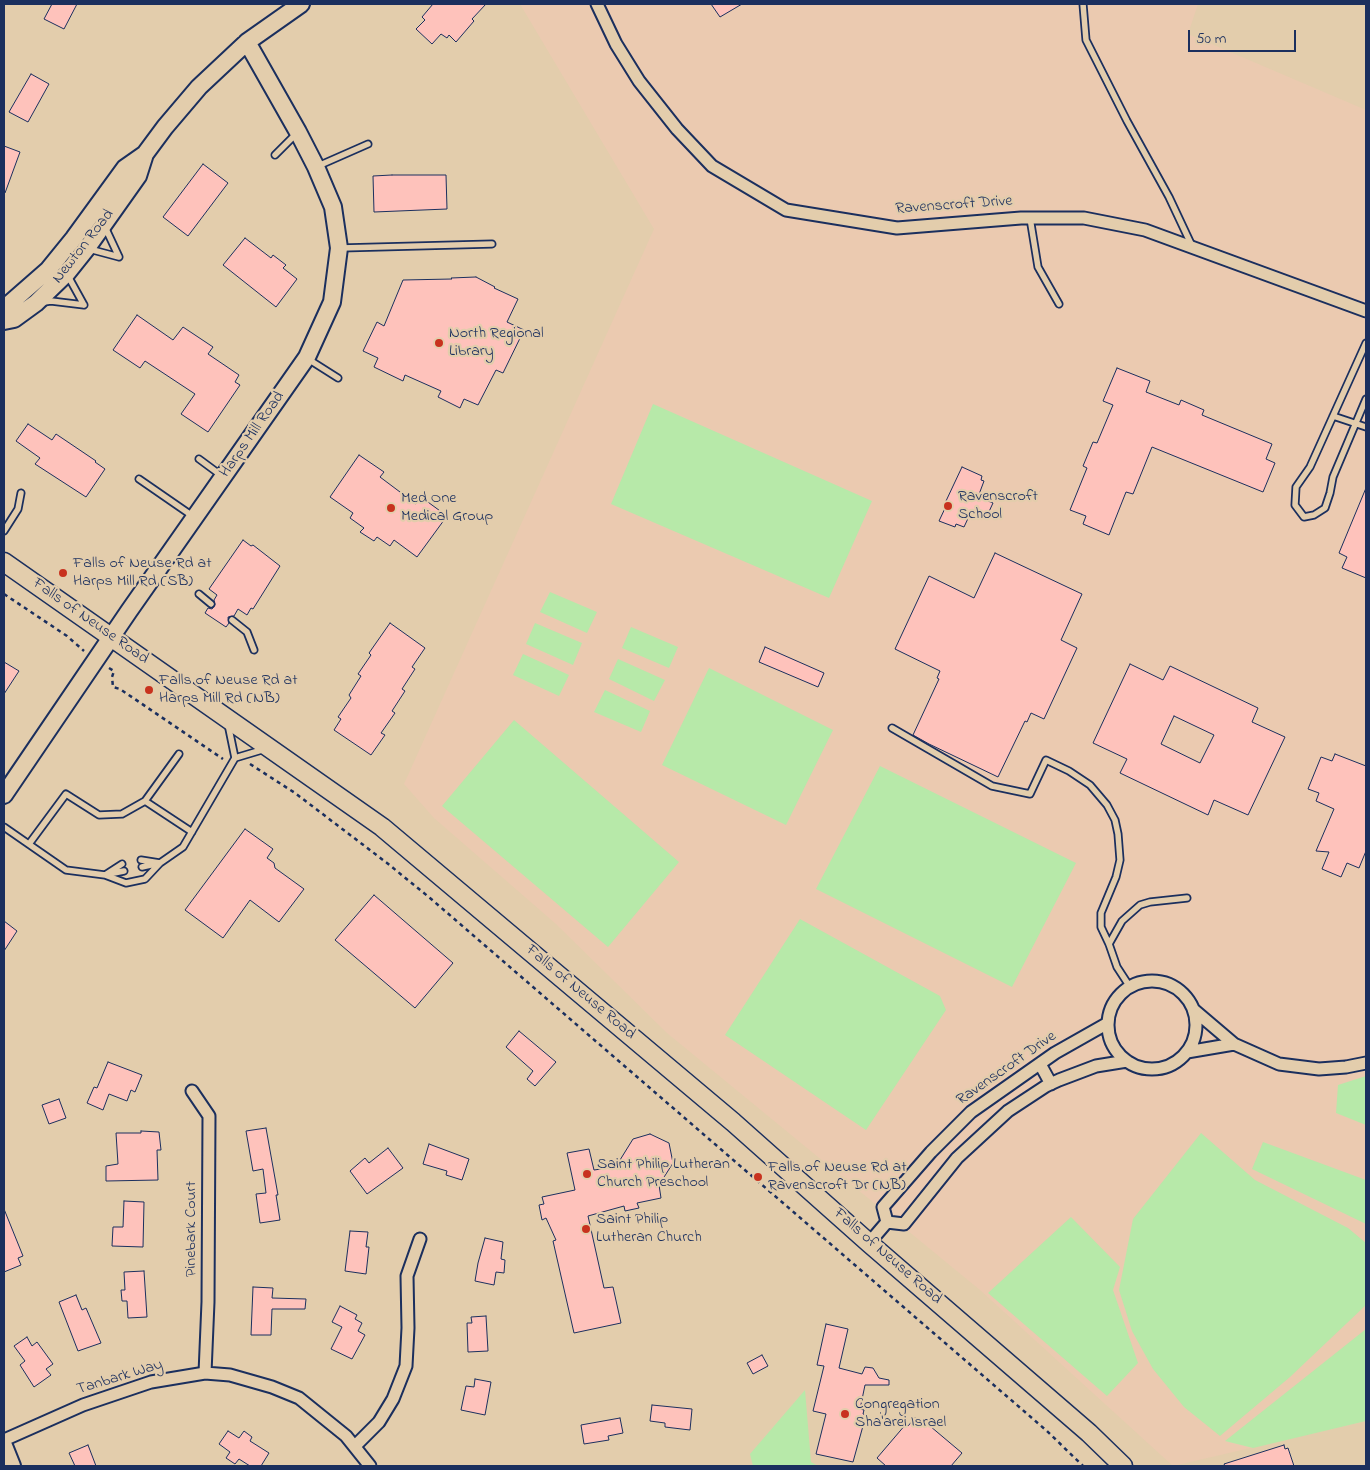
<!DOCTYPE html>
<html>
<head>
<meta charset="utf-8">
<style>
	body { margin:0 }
	#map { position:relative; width:1370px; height:1470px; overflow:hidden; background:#e3cdac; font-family:"Indie Flower",sans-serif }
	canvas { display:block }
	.frame { position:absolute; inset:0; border:5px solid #1b2f5e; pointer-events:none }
	.scale { position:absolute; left:1188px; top:30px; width:108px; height:22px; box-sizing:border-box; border:2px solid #1b2f5e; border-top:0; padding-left:6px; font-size:15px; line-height:18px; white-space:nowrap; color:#1b2f5e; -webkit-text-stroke:4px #e3cdac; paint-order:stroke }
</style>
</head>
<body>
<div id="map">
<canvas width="1370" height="1470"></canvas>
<div class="frame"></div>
<div class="scale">50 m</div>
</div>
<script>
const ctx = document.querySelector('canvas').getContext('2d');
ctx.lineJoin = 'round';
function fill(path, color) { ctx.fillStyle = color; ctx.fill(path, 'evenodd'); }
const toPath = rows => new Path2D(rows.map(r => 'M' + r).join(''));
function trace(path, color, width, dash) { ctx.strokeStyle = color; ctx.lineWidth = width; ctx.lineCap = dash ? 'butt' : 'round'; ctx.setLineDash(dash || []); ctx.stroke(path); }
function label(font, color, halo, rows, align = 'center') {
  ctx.font = font + ' "Indie Flower",sans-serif'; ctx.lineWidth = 4.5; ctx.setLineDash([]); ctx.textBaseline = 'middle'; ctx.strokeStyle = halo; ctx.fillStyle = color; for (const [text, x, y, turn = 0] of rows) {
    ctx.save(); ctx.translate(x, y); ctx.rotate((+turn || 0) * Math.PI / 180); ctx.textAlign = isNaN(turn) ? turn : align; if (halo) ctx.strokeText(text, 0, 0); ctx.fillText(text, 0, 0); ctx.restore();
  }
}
fill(toPath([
	[520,4,1198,4,1188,34,1366,110,1366,1421,1173,1466,980,1290,667,1033,556,924,434,818,404,784,654,229]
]), '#ebcab0');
fill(toPath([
	[653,404,872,501,829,598,611,504],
	[550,592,597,612,587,633,540,612],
	[535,623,582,643,573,665,526,644],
	[631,627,678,647,669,668,622,648],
	[523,654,569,675,559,696,513,675],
	[618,659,665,680,654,701,609,679],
	[709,668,833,730,786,825,662,765],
	[605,690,650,711,641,732,594,712],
	[514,720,679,862,608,947,442,806],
	[880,766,1076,863,1012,987,816,889],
	[800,919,940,996,946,1010,866,1130,725,1035],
	[1366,1076,1366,1125,1336,1113,1338,1085],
	[1201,1133,1255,1180,1348,1228,1366,1243,1366,1305,1290,1377,1220,1436,1184,1407,1153,1369,1132,1331,1119,1290,1133,1219],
	[1263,1142,1366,1180,1366,1224,1252,1169],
	[1071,1217,1120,1267,1113,1290,1138,1363,1107,1396,988,1293],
	[1366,1329,1366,1421,1253,1448,1225,1441],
	[805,1390,811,1462,818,1466,753,1466,750,1454]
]), '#b7e9a9');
const building = toPath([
	[52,4,77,4,64,29,44,19,52,4],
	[433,4,486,4,472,19,474,21,456,42,449,35,447,38,441,34,432,44,416,29,425,20,422,17,433,4],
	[711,4,742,4,720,17,711,4],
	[31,74,49,84,28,122,9,112,31,74],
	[4,146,20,152,5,193,4,193,4,146],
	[203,164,228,183,188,236,163,217,203,164],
	[392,175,446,175,447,209,374,212,373,176,392,175],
	[245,238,271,258,273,255,286,265,283,268,297,279,276,307,223,265,245,238],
	[476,277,495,287,494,288,518,299,507,322,524,330,503,373,496,370,478,405,464,399,460,408,438,397,441,391,405,375,403,381,374,367,378,358,363,351,377,322,384,326,403,280,452,279,451,278,476,277],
	[137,315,173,340,183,327,213,347,208,354,239,375,235,382,240,385,208,432,181,414,195,394,145,361,140,368,113,350,137,315],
	[1117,368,1150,381,1146,392,1179,405,1181,400,1204,410,1202,415,1272,444,1266,459,1275,463,1263,492,1152,447,1133,494,1126,492,1109,535,1083,524,1086,516,1070,510,1087,468,1083,466,1093,442,1097,443,1113,405,1103,401,1117,368],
	[28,424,52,440,56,434,96,461,95,462,105,469,86,497,35,464,40,458,16,441,28,424],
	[359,455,384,472,380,477,416,504,421,497,447,516,417,557,394,540,390,546,377,537,374,541,360,532,364,528,350,518,353,513,330,497,359,455],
	[962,467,982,476,981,480,984,481,978,497,993,503,986,518,971,512,964,527,956,524,955,527,939,521,948,502,946,501,962,467],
	[1366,488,1366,578,1342,568,1347,557,1339,553,1366,488],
	[243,540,251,546,253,545,280,566,253,609,251,608,247,615,238,609,234,616,228,617,229,623,226,627,205,613,208,608,212,609,215,605,214,600,217,595,209,589,243,540],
	[995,553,1082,594,1061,640,1077,648,1044,719,1031,713,1027,722,1025,721,998,777,929,744,913,735,939,679,937,678,940,671,895,649,929,576,974,598,995,553],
	[390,623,425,648,412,667,415,669,402,689,405,691,392,711,395,713,381,733,385,735,371,755,334,730,341,719,338,717,351,698,349,695,361,676,358,674,371,655,369,653,390,623],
	[765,647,824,673,818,687,759,662,765,647],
	[4,662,19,671,4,694,4,662],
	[1130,664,1163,680,1170,666,1258,708,1252,722,1285,737,1248,815,1214,800,1208,815,1120,773,1127,759,1093,743,1130,664],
	[1174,716,1214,735,1200,763,1161,744,1174,716],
	[1335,754,1366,766,1366,851,1359,868,1347,863,1341,877,1322,869,1329,852,1316,851,1334,809,1316,801,1319,793,1308,789,1321,757,1332,761,1335,754],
	[245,829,273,849,267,858,274,863,275,868,304,889,279,922,250,900,223,938,185,910,245,829],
	[374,895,453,963,415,1008,335,940,374,895],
	[4,921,17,931,4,951,4,921],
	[519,1031,556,1062,535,1086,527,1079,533,1071,506,1047,519,1031],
	[108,1062,142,1075,135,1092,131,1090,127,1101,109,1094,103,1110,87,1103,94,1087,97,1088,108,1062],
	[59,1099,66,1118,49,1124,42,1105,59,1099],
	[266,1128,278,1195,276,1195,280,1220,260,1223,256,1194,266,1193,263,1169,253,1171,246,1131,266,1128],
	[141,1131,159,1132,161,1150,157,1150,158,1180,106,1181,106,1166,118,1164,116,1133,141,1133,141,1131],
	[650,1134,669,1143,673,1163,659,1185,661,1198,637,1203,639,1208,625,1211,624,1206,588,1216,604,1288,613,1287,621,1323,574,1333,553,1241,556,1240,546,1218,542,1220,539,1205,544,1204,542,1197,575,1190,567,1153,589,1149,594,1170,608,1168,620,1160,633,1139,650,1134],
	[429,1144,469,1159,462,1180,446,1175,447,1171,423,1164,429,1144],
	[388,1148,403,1168,367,1194,350,1171,365,1158,369,1163,388,1148],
	[124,1201,144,1202,143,1247,112,1246,113,1227,123,1227,124,1201],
	[4,1209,23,1256,18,1258,21,1265,4,1272,4,1209],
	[350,1231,368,1232,366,1247,369,1247,366,1274,345,1271,350,1231],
	[485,1238,503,1242,501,1259,505,1260,504,1273,496,1272,494,1285,475,1281,478,1263,485,1238],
	[144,1271,147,1317,128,1318,127,1301,122,1301,121,1290,125,1290,124,1272,144,1271],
	[253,1287,273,1288,272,1298,306,1299,305,1309,272,1309,271,1335,251,1335,253,1287],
	[76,1295,82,1310,86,1308,101,1343,78,1351,59,1302,76,1295],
	[340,1306,357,1315,355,1319,362,1323,358,1331,365,1335,352,1359,331,1349,342,1327,332,1322,340,1306],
	[486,1316,488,1351,468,1352,467,1323,472,1323,471,1317,486,1316],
	[826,1324,848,1329,839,1368,862,1374,865,1367,873,1368,879,1378,889,1380,889,1385,865,1385,860,1409,864,1410,863,1414,866,1415,853,1462,816,1454,826,1414,813,1411,824,1366,817,1365,826,1324],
	[27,1337,32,1346,37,1342,53,1364,46,1369,51,1375,34,1387,20,1365,25,1361,14,1346,27,1337],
	[762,1355,768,1366,753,1374,747,1363,762,1355],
	[475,1379,491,1382,485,1415,461,1410,466,1386,474,1387,475,1379],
	[652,1405,692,1409,690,1430,665,1427,665,1423,650,1421,652,1405],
	[620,1418,623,1433,608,1436,609,1440,584,1444,581,1425,620,1418],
	[915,1418,922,1423,924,1421,962,1453,951,1466,886,1466,877,1458,906,1424,908,1426,915,1418],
	[228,1431,239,1438,244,1431,252,1437,250,1441,269,1453,261,1466,250,1466,239,1459,235,1464,226,1458,230,1452,219,1444,228,1431],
	[88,1445,96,1466,75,1466,69,1453,88,1445],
	[1284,1445,1285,1449,1288,1448,1294,1466,1225,1466,1224,1464,1284,1445]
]);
fill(building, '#fec2bb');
trace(building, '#1b2f5e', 1);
const lane = toPath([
	[1083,4,1086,40,1127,121,1169,197,1192,246],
	[275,155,297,133],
	[318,166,368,144],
	[1030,218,1038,267,1059,304],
	[105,227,119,257],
	[341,248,492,244],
	[89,249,119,257],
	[68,276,84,305],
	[44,302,51,301,84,305],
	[1366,343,1310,467,1296,487,1295,505,1304,517,1314,515,1325,508,1330,493,1333,477,1366,399],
	[308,359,338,378],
	[1333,416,1366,427],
	[199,459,222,476],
	[139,479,194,517],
	[4,531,18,509,21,493],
	[199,594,211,604],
	[232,620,247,632,254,650],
	[892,728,992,786,1030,794,1046,760,1069,771,1090,785,1107,805,1115,820,1118,834,1120,860,1116,877,1101,913,1101,927,1109,944,1117,967,1130,987],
	[235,758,265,749],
	[145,801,192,832],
	[4,827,66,870,105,875,122,864],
	[29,844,66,794,99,815,122,814,145,801,179,754],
	[141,860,160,863,183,847,235,758,228,724],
	[142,867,155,864],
	[109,874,124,871],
	[105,875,126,883,145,879,160,863],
	[1109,944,1122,921,1140,905,1150,902,1187,898]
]);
const street = toPath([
	[597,4,616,44,639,81,677,129,712,166,786,210,897,228,1021,218,1084,218,1145,230,1366,311],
	'1108 1025a44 44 0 1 1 88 0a44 44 0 1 1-88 0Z',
	[1234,1044,1279,1064,1319,1069,1346,1067,1366,1063],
	[1187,1052,1234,1044,1194,1010],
	[1040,1064,1051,1084],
	[192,1091,209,1116,208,1302,205,1373],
	[887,1222,883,1207,931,1152,971,1112,1055,1053,1108,1023],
	[887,1222,904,1224,957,1158,1008,1111,1046,1086,1059,1080,1096,1066,1127,1061],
	[869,1243,887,1222],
	[4,1440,83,1405,151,1382,205,1373,230,1375,272,1387,299,1398,346,1436,370,1466],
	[355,1446,379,1422,393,1399,406,1366,408,1328,407,1276,420,1239]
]);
const secondary = toPath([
	[4,312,8,305,48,270,74,238,125,168,145,154],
	[4,321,14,319,36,303,67,273,87,248,138,176,145,154,165,127,199,87,247,42,301,4],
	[4,795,129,611,307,357,332,302,339,248,333,207,316,167,298,132,247,42],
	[4,1446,12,1466]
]);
const primary = toPath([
	[4,562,382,827,733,1122,869,1243,1089,1433,1123,1466]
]);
trace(lane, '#1b2f5e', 9);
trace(street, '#1b2f5e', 15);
trace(secondary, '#1b2f5e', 20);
trace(primary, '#1b2f5e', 21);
trace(toPath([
	[4,594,67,636,84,651],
	[109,668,114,671,112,677,113,687,120,689,223,759],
	[250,764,295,793,387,863,430,898,1047,1431,1083,1466]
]), '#1b2f5e', 2.5, [4, 4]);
trace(lane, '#e3cdac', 5.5);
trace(street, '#e3cdac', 11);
trace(secondary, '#e3cdac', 16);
trace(primary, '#e3cdac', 18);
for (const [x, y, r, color] of [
	[439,343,5,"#c8321e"],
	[948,506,5,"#c8321e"],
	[391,508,5,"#c8321e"],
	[63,573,5,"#c8321e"],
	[149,690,5,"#c8321e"],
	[587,1174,5,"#c8321e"],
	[758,1177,5,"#c8321e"],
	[586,1229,5,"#c8321e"],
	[845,1414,5,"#c8321e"]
]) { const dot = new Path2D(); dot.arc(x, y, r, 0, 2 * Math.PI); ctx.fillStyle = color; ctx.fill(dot); trace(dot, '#e3cdac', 2); }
label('16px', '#1b2f5e', '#e3cdac', [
	["Ravenscroft Drive",954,206,-4],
	["Newton Road",84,247,-52],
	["Harps Mill Road",253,435,-55],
	["Falls of Neuse Road",90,622,35],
	["Falls of Neuse Road",580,993,40],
	["Ravenscroft Drive",1007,1069,-35],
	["Pinebark Court",192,1229,-90],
	["Falls of Neuse Road",887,1257,41],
	["Tanbark Way",120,1378,-17]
]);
label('16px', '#1b2f5e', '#e3cdac', [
	["North Regional",449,334],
	["Library",449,352],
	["Ravenscroft",958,497],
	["School",958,515],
	["Med One",401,499],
	["Medical Group",401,517],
	["Falls of Neuse Rd at",73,564],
	["Harps Mill Rd (SB)",73,582],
	["Falls of Neuse Rd at",159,681],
	["Harps Mill Rd (NB)",159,699],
	["Saint Philip Lutheran",597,1165],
	["Church Preschool",597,1183],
	["Falls of Neuse Rd at",768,1168],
	["Ravenscroft Dr (NB)",768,1186],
	["Saint Philip",596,1220],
	["Lutheran Church",596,1238],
	["Congregation",855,1405],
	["Sha'arei Israel",855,1423]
], 'left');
</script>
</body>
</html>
